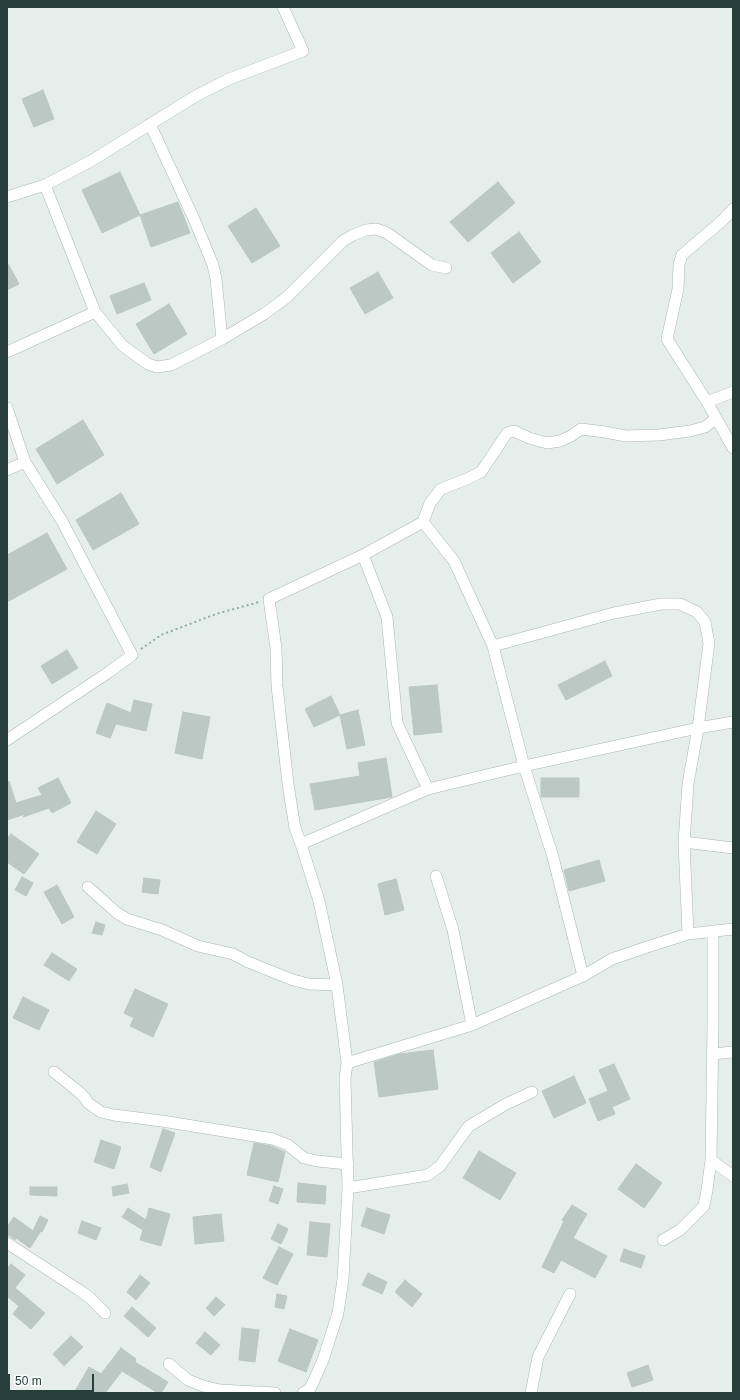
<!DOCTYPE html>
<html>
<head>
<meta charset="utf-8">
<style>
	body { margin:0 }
	#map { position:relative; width:740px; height:1400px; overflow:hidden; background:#e6eeeb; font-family:Helvetica,sans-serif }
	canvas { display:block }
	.frame { position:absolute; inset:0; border:8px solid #273e3a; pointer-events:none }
	.scale { position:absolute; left:8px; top:1374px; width:86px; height:18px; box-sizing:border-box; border:2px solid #273e3a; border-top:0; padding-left:5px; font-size:12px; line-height:14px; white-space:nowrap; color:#273e3a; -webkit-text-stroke:3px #f7faf9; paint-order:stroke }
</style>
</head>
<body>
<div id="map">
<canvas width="740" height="1400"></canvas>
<div class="frame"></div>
<div class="scale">50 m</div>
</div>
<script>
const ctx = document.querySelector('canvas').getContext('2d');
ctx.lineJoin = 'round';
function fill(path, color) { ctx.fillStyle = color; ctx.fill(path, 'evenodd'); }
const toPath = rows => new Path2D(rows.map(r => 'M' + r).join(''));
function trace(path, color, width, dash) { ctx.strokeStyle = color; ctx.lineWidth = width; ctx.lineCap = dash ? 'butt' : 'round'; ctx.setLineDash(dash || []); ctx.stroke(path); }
const building = toPath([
	[43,90,54,119,34,127,22,99,43,90],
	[120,172,140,215,102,233,82,190,120,172],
	[498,182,515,203,468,242,450,222,498,182],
	[178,202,190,233,151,247,140,215,178,202],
	[256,208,280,246,252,263,228,226,256,208],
	[519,232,541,262,513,283,491,253,519,232],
	[7,262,19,284,7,290,7,262],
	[378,272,393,298,365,314,350,288,378,272],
	[144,283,151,300,117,314,110,296,144,283],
	[169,304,187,334,154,354,136,324,169,304],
	[83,420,104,455,57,484,36,449,83,420],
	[121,493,139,524,93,550,76,520,121,493],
	[47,533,67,569,7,602,7,555,47,533],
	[67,650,78,668,52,684,41,666,67,650],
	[605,661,612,676,566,700,558,685,605,661],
	[437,685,442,732,414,735,409,687,437,685],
	[331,696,340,715,314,727,305,709,331,696],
	[134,700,152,704,146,731,116,724,110,738,96,733,107,703,131,713,134,700],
	[358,710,365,745,347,749,340,715,358,710],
	[183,712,210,717,202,759,175,753,183,712],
	[386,758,392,797,315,810,310,784,360,776,358,763,386,758],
	[58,778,71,803,52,813,49,808,23,817,25,814,7,820,7,782,9,781,16,803,42,795,38,788,58,778],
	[541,778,579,778,579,797,541,797,541,778],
	[96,811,116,824,97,854,77,842,96,811],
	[11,834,39,854,24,874,7,862,7,839,11,834],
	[599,860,605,881,569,891,564,870,599,860],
	[22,877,33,883,26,896,15,890,22,877],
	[144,878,160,880,158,894,142,892,144,878],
	[396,879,404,910,385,915,378,884,396,879],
	[57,885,74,917,62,924,44,892,57,885],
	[96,922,105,925,102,935,92,933,96,922],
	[52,953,77,969,69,981,44,965,52,953],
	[135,989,168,1004,153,1037,130,1026,134,1018,124,1013,135,989],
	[23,997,49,1010,39,1030,13,1018,23,997],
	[433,1050,438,1089,379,1097,374,1062,400,1054,433,1050],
	[614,1064,630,1099,612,1107,615,1114,598,1121,589,1099,608,1091,599,1070,614,1064],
	[574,1076,586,1103,554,1118,542,1091,574,1076],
	[163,1129,175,1133,161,1172,150,1167,163,1129],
	[101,1140,121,1147,114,1169,94,1162,101,1140],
	[254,1143,271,1146,285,1152,278,1182,247,1175,254,1143],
	[479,1151,516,1173,500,1200,463,1178,479,1151],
	[636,1164,662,1183,644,1208,618,1189,636,1164],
	[298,1183,326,1186,325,1204,297,1202,298,1183],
	[127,1184,129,1193,113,1196,112,1187,127,1184],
	[274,1186,283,1189,278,1204,269,1201,274,1186],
	[30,1187,57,1187,57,1196,30,1195,30,1187],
	[572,1205,587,1214,573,1238,607,1256,595,1278,561,1260,554,1273,542,1267,564,1221,562,1220,572,1205],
	[128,1208,146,1220,149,1208,170,1214,161,1246,140,1240,143,1230,122,1217,128,1208],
	[367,1208,390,1215,384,1234,361,1226,367,1208],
	[221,1214,224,1241,195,1244,193,1217,221,1214],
	[40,1216,48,1220,42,1232,41,1231,30,1248,16,1238,15,1240,7,1234,7,1227,14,1217,33,1231,40,1216],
	[82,1221,101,1228,96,1240,78,1233,82,1221],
	[310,1222,330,1224,327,1257,307,1255,310,1222],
	[278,1224,288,1229,281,1244,271,1239,278,1224],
	[279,1247,293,1254,277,1285,263,1278,279,1247],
	[624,1249,645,1256,641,1268,620,1261,624,1249],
	[11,1264,25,1275,15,1288,45,1313,31,1329,13,1314,19,1306,8,1297,7,1298,7,1269,11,1264],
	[368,1273,387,1282,382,1294,362,1285,368,1273],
	[140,1275,150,1283,136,1300,127,1292,140,1275],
	[405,1280,422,1294,412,1307,395,1292,405,1280],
	[277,1294,287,1296,284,1309,275,1307,277,1294],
	[216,1297,225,1305,214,1316,206,1308,216,1297],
	[132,1307,156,1328,148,1337,124,1316,132,1307],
	[242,1328,259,1330,255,1362,239,1360,242,1328],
	[290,1329,318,1340,306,1372,278,1361,290,1329],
	[205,1332,220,1345,211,1355,196,1343,205,1332],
	[71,1336,83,1347,64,1366,53,1354,71,1336],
	[121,1348,136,1359,135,1362,168,1382,161,1393,158,1393,122,1371,105,1393,74,1393,89,1367,101,1374,121,1348],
	[648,1365,653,1380,632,1387,627,1373,648,1365]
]);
fill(building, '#bcc8c4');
trace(building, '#b9c7c2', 1);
const minor = toPath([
	[283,7,303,51,229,79,194,97,91,161,45,185,95,312,123,346,148,364,157,367,171,365,222,339,264,314,287,297,343,241,353,235,366,230,376,229,387,233,432,265,446,268],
	[150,124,194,219,213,265,216,279,222,339],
	[7,197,45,185],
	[733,209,723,220,682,255,679,264,678,289,667,339,707,402,733,448],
	[7,352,95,312],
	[707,402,733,392],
	[7,408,25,462,62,521,132,655,109,672,7,740],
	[7,470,25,462],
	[423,522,454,561,493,646,524,766,553,857,583,976],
	[363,555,387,617,397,723,428,789],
	[493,646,614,613,661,604,680,604,697,612,705,622,709,643,698,728,688,784,684,842,688,934],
	[684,842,733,848],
	[301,844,428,789,524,766,698,728,733,722],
	[436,876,453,930,472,1025],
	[88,887,117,913,127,919,162,930,198,946,233,954,248,962,293,980,309,984,337,985],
	[713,1054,733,1052],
	[347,1063,337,985,319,901,301,844,295,828,288,784,277,686,276,648,269,599,363,555,423,522,430,503,441,489,467,479,481,472,507,433,514,431,529,438,547,443,560,441,571,436,581,429,605,432,626,436,659,435,690,431,705,427,715,419],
	[54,1072,79,1092,85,1098,88,1103,101,1112,114,1115,162,1121,273,1139,288,1145,304,1158,317,1161,348,1164],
	[711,1160,733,1176],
	[348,1188,428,1175,440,1166,469,1126,506,1104,532,1092],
	[663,1240,680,1230,704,1206,707,1190,711,1160,713,1024,713,931],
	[7,1243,79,1290,90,1298,105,1313],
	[169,1364,188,1380,203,1386,220,1390,275,1393],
	[303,1393,310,1389,323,1360,338,1313,343,1279,348,1188,345,1079,347,1063,472,1025,583,976,612,959,647,947,688,934,733,929],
	[531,1393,538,1357,570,1294]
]);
trace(minor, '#a9b6b2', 12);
trace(toPath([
	[141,649,161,635,216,614,259,602]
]), '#8bada5', 2, [2, 3]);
trace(minor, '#fff', 11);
</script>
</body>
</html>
